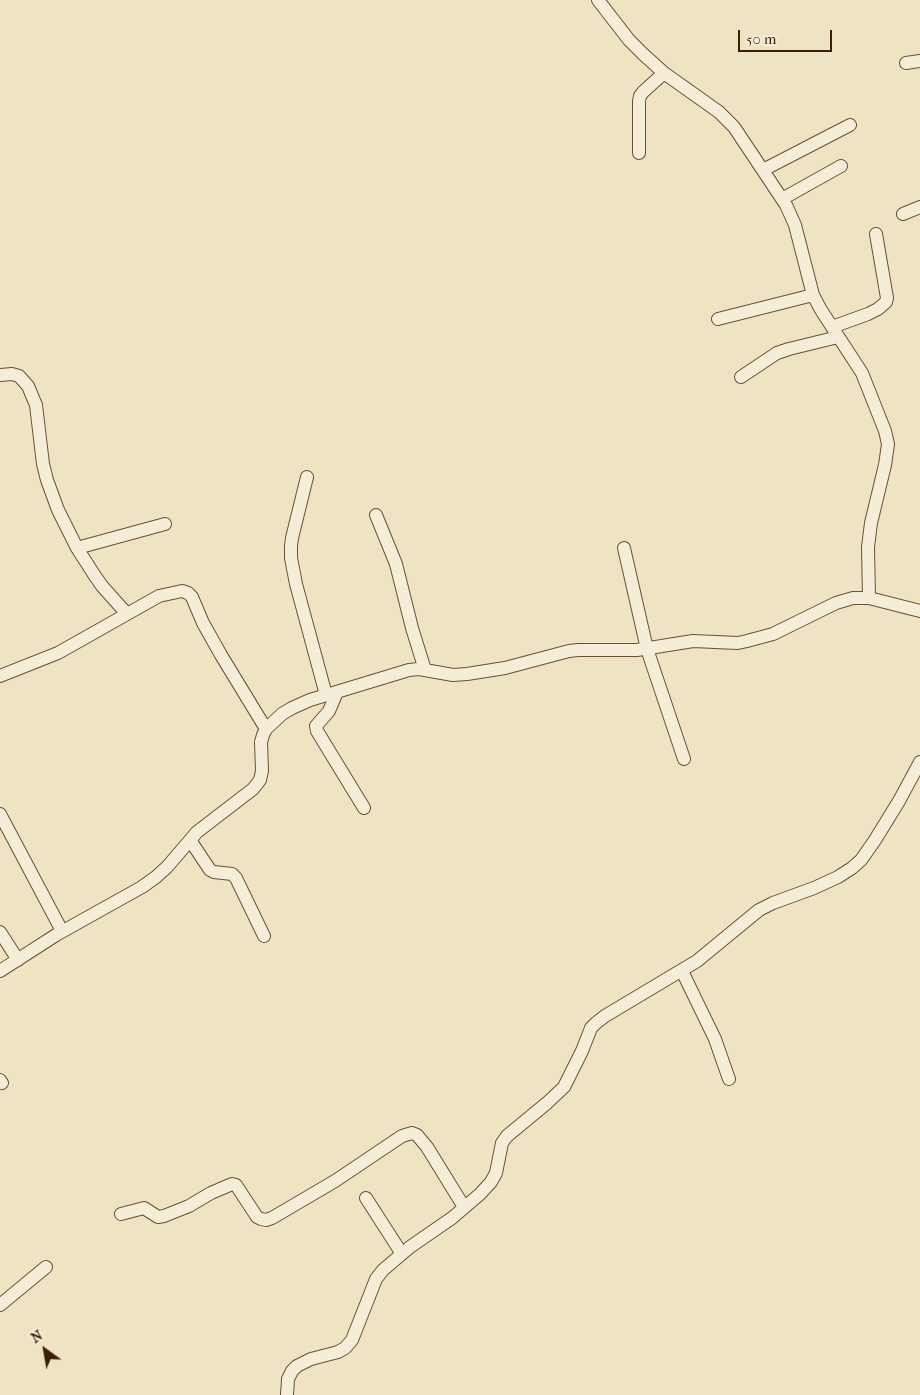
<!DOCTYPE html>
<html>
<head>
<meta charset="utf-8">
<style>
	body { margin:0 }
	#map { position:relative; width:920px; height:1395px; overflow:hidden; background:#eee4c2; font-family:"IM FELL French Canon",serif }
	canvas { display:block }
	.north { position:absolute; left:20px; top:1325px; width:50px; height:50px; -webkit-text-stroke:4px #f4edd7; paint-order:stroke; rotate:328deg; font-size:14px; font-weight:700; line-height:20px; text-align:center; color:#3d1f06 }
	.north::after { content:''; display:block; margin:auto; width:18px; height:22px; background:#3d1f06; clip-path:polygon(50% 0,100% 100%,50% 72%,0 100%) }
	.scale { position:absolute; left:738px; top:30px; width:94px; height:22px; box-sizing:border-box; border:2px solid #3d1f06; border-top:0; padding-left:6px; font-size:15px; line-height:18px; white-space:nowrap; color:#3d1f06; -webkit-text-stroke:4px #f4edd7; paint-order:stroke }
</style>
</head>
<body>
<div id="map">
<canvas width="920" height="1395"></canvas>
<div class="north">N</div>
<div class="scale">50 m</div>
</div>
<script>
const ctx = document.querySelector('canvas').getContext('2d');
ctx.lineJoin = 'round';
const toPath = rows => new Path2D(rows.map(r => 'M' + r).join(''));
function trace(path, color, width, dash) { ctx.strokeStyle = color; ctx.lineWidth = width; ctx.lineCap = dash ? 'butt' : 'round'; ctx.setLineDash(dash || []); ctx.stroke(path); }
const minor = toPath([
	[598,0,629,40,643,54,664,73,719,112,734,127,786,205,795,225,813,295,821,310,862,373,885,431,888,444,885,465,871,523,868,547,869,598],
	[906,63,920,61],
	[639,153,639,101,640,96,643,92,664,73],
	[763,170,850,125],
	[782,199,841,166],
	[903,214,920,207],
	[718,319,813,295],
	[832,327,868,314,878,309,886,302,887,298,876,234],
	[0,375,12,374,19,376,28,386,36,405,43,464,47,480,58,510,77,548,95,576,102,586,127,614],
	[741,377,777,353,789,349,838,337],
	[307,477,292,538,291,546,291,558,296,584,326,695],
	[376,515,396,564,412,628,425,670],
	[77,548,165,524],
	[624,548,647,649,684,759],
	[0,676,58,653,159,596,182,591,188,593,192,597,203,623,221,655,266,729],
	[337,692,329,711,316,726,317,731,364,808],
	[0,814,62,931],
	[190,840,210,870,214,872,232,874,236,878,264,936],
	[0,932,18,960],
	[0,971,56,935,142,887,156,877,167,867,197,832,253,789,260,780,262,771,261,742,263,735,266,729,282,714,292,708,310,700,409,670,419,669,453,675,467,674,505,668,569,651,578,650,637,650,693,641,738,643,747,641,773,634,836,603,853,598,869,598,920,611],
	[682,971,715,1039,729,1079],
	[0,1080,2,1083],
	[366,1198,402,1254],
	[121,1214,144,1208,158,1217,164,1216,189,1206,211,1193,232,1184,236,1185,257,1217,261,1219,266,1220,272,1218,335,1181,402,1136,412,1133,417,1135,427,1147,464,1207],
	[0,1305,46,1267],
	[287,1395,288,1379,292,1371,297,1366,311,1359,338,1352,345,1348,352,1340,376,1279,383,1270,410,1247,452,1218,480,1194,491,1182,496,1173,502,1143,507,1136,547,1103,564,1087,582,1051,591,1028,596,1023,605,1016,697,961,759,910,773,903,814,888,838,877,852,868,861,860,875,840,899,801,920,762]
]);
trace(minor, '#695035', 14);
trace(minor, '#f4edd7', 12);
</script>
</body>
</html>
